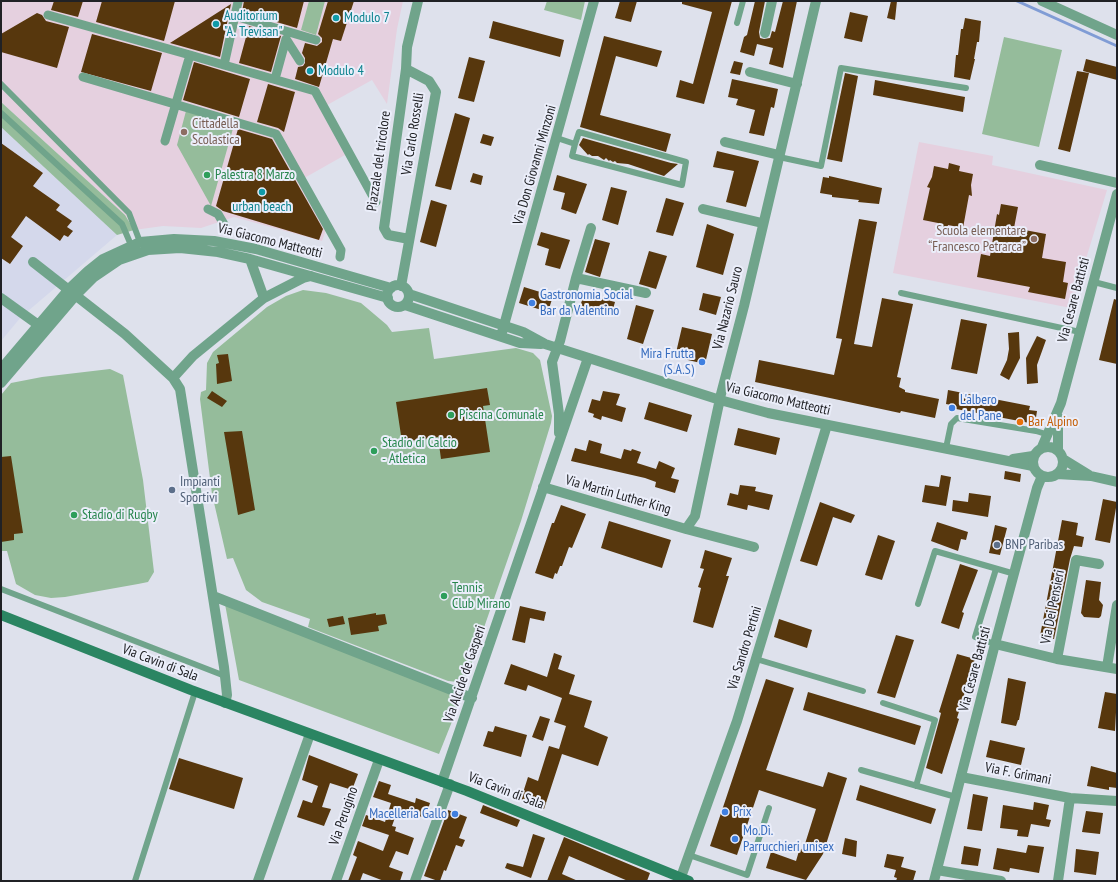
<!DOCTYPE html>
<html>
<head>
<meta charset="utf-8">
<style>
	body { margin:0 }
	#map { position:relative; width:1118px; height:882px; overflow:hidden; background:#dee1ec; font-family:"PT Sans Narrow",sans-serif }
	canvas { display:block }
	.frame { position:absolute; inset:0; border:2px solid #202125; pointer-events:none }
</style>
</head>
<body>
<div id="map">
<canvas width="1118" height="882"></canvas>
<div class="frame"></div>
</div>
<script>
const ctx = document.querySelector('canvas').getContext('2d');
ctx.lineJoin = 'round';
function fill(path, color) { ctx.fillStyle = color; ctx.fill(path, 'evenodd'); }
const toPath = rows => new Path2D(rows.map(r => 'M' + r).join(''));
function trace(path, color, width, dash) { ctx.strokeStyle = color; ctx.lineWidth = width; ctx.lineCap = dash ? 'butt' : 'round'; ctx.setLineDash(dash || []); ctx.stroke(path); }
function label(font, color, halo, rows, align = 'center') {
  ctx.font = font + ' "PT Sans Narrow",sans-serif'; ctx.lineWidth = 4; ctx.setLineDash([]); ctx.textBaseline = 'middle'; ctx.strokeStyle = halo; ctx.fillStyle = color; for (const [text, x, y, turn = 0] of rows) {
    ctx.save(); ctx.translate(x, y); ctx.rotate((+turn || 0) * Math.PI / 180); ctx.textAlign = isNaN(turn) ? turn : align; if (halo) ctx.strokeText(text, 0, 0); ctx.fillText(text, 0, 0); ctx.restore();
  }
}
fill(toPath([
	[1,127,117,235,21,317,1,341]
]), '#d4d8eb');
fill(toPath([
	[1,1,403,1,397,29,387,104,372,80,320,109,345,155,299,181,326,230,322,241,234,217,201,228,163,226,134,230,125,215,1,102],
	[919,142,993,156,992,165,1107,190,1071,308,893,273]
]), '#e5d0df');
fill(toPath([
	[309,1,325,1,316,35,301,30],
	[547,1,585,1,581,20,544,10],
	[1004,37,1062,50,1039,147,982,134],
	[1,102,125,215,134,230,117,235,1,127],
	[186,111,234,125,211,206,177,145],
	[303,290,326,293,361,303,387,325,392,332,429,328,434,359,516,348,533,353,540,360,552,416,551,423,521,521,471,665,465,679,458,682,448,681,308,627,310,619,262,602,246,590,233,558,227,559,212,494,200,399,201,392,206,390,207,363,213,352,267,307,286,296],
	[110,369,123,375,143,480,154,572,148,582,138,584,65,597,51,598,35,595,16,584,7,551,1,551,1,395,11,383,42,377],
	[225,604,463,694,439,754,239,680]
]), '#95bc9b');
trace(toPath([
	[1017,1,1117,46]
]), '#809cd5', 3);
fill(toPath([
	[54,1,83,1,78,17,51,10],
	[102,1,175,1,164,41,96,22],
	[244,1,304,1,297,28,242,12],
	[328,1,354,1,341,41,333,39,319,87,295,79,298,67,303,66,305,63,305,58,302,53,305,43,317,46,322,42,322,38,318,34],
	[620,1,637,1,631,22,615,18],
	[682,1,732,1,704,104,676,97,680,80,693,84,712,12,682,4],
	[755,1,765,1,759,32,760,38,764,39,770,38,772,31,775,32,783,1,797,1,783,68,769,64,773,48,757,44,754,56,740,52,744,37,747,35],
	[891,1,897,1,895,20,887,18],
	[231,4,220,57,170,43],
	[850,12,868,16,862,42,844,38],
	[37,13,42,15,46,21,69,27,57,68,1,52,1,34],
	[965,18,981,21,979,42,977,42,974,59,975,59,970,80,954,77,956,55,958,55,961,29,963,29],
	[493,21,564,40,560,57,489,38],
	[249,26,281,36,271,72,239,63],
	[92,34,162,53,151,91,81,72],
	[604,36,662,51,657,67,616,56,600,115,671,134,666,152,580,127],
	[469,57,485,61,474,102,458,98],
	[1086,59,1117,67,1117,80,1083,71],
	[734,61,743,63,740,75,730,73],
	[194,62,250,79,239,117,183,100],
	[1077,71,1089,73,1070,152,1058,149],
	[845,73,858,76,842,162,827,159],
	[732,79,778,89,774,108,771,107,764,136,749,133,755,110,736,105,738,99,728,97],
	[875,80,965,97,963,112,873,95],
	[268,84,295,92,284,132,278,128,257,122],
	[455,113,470,118,451,190,435,186],
	[238,129,272,139,323,229,319,240,223,211,216,206],
	[483,134,494,137,491,146,480,143],
	[583,138,671,163,678,164,664,176,628,164,617,163,615,161,613,162,610,160,609,161,606,158,604,160,598,156,592,156,589,154,588,155,579,145],
	[1,143,43,173,33,186,60,205,56,210,72,221,67,227,73,231,68,237,64,235,60,241,26,216,11,237,23,246,10,264,1,258],
	[717,151,759,161,746,207,726,202,734,171,713,167],
	[949,163,960,166,959,171,973,174,971,185,972,196,969,195,963,228,948,225,947,230,937,228,938,223,923,220,930,188,927,187,932,177,934,166,948,169],
	[473,173,483,176,481,185,470,182],
	[557,175,587,184,576,214,561,209,565,193,553,190],
	[829,176,882,188,879,204,858,202,859,200,832,197,832,195,820,193,823,177,829,178],
	[611,187,627,191,618,225,602,220],
	[666,198,684,203,673,236,656,232],
	[431,200,447,205,436,247,420,242],
	[1001,204,1018,207,1014,228,1046,234,1042,258,1066,262,1063,282,1068,283,1065,299,1028,292,1030,287,977,277,981,254,990,256,997,214,999,215],
	[859,219,877,222,854,344,872,347,882,298,913,304,897,377,901,378,899,387,905,390,905,392,939,399,935,418,901,411,900,413,755,382,759,360,834,375,842,339,836,338],
	[707,224,734,234,723,275,696,267],
	[541,232,570,240,560,269,545,265,549,249,537,245],
	[595,239,610,243,600,277,585,272],
	[649,251,667,256,656,289,639,284],
	[524,287,553,296,548,312,519,303],
	[703,293,721,297,716,315,699,310],
	[584,294,615,302,611,316,593,311,592,316,578,313],
	[1114,299,1117,300,1117,364,1099,360],
	[636,305,654,310,643,344,627,339],
	[961,319,987,324,977,374,951,369],
	[682,327,712,334,705,364,675,357],
	[1019,332,1020,358,1009,380,1000,375,1007,360,1009,349,1008,333],
	[1037,336,1046,340,1037,365,1038,383,1027,384,1026,358],
	[228,354,232,381,217,384,216,364,219,363,217,355],
	[487,388,490,405,483,406,490,452,441,459,438,437,402,442,396,402],
	[948,390,1030,406,1029,410,1037,411,1035,424,956,409,956,406,946,404],
	[212,391,227,401,222,407,207,398],
	[603,391,620,394,616,405,626,408,622,422,602,416,601,420,593,417,594,414,588,412,592,399,600,401],
	[649,402,692,415,687,432,644,419],
	[738,428,780,438,776,455,734,445],
	[242,431,255,510,238,515,224,432],
	[589,440,602,444,600,453,621,459,624,449,631,451,632,449,641,452,637,463,656,469,659,461,675,468,671,478,679,480,675,493,655,487,656,482,645,478,571,461,575,448,586,451],
	[11,456,23,533,14,534,14,540,1,542,1,457],
	[1005,471,1021,474,1020,482,1004,479],
	[941,475,951,477,946,506,922,502,925,485,939,487],
	[740,485,756,487,755,491,773,495,769,510,748,505,747,510,727,505,730,493,738,495],
	[969,493,991,496,988,517,952,511,953,500,968,502],
	[1103,499,1117,502,1110,543,1095,540],
	[820,502,855,515,851,523,833,517,817,566,800,561],
	[561,505,586,514,572,548,569,547,562,566,560,566,557,574,555,573,553,579,535,573,552,523,554,523],
	[1062,520,1078,523,1076,535,1084,537,1082,547,1074,546,1070,559,1054,639,1040,636],
	[609,521,671,540,662,568,601,548],
	[937,522,968,532,966,540,961,539,958,551,931,541],
	[995,525,1007,528,1000,555,989,553],
	[878,535,895,541,882,580,865,575],
	[705,550,732,558,726,576,729,576,713,628,693,622,701,588,698,587,704,569,700,568],
	[960,564,978,570,962,612,964,613,959,629,941,623],
	[1086,580,1101,582,1099,600,1103,605,1101,616,1099,618,1084,617,1081,613],
	[520,606,546,612,544,621,530,618,525,643,512,640],
	[376,613,376,615,385,614,387,624,378,626,379,631,351,635,348,618],
	[343,616,345,624,329,627,327,619],
	[779,619,812,630,807,648,774,637],
	[896,635,914,640,895,698,877,693],
	[554,653,562,656,558,669,575,675,569,694,592,701,584,727,608,737,598,766,562,754,544,809,521,799,528,777,538,781,549,746,559,749,566,726,554,722,562,698,528,685,526,691,504,684,511,664,547,677],
	[957,654,975,659,957,718,959,719,942,774,926,768,939,721,941,713,939,712],
	[1008,678,1026,682,1019,720,1018,720,1016,726,1001,723],
	[766,679,794,688,766,770,823,787,828,772,847,778,823,854,806,880,766,868,771,852,796,861,799,851,804,847,816,809,759,790,737,855,710,846],
	[808,692,921,726,915,745,803,710],
	[1105,692,1117,694,1115,731,1098,728],
	[540,716,550,719,543,741,532,737],
	[495,726,527,735,521,757,483,746,488,731,493,732],
	[990,740,1025,748,1021,765,986,757],
	[309,755,358,774,352,790,330,783,322,807,331,809,324,826,297,817,303,800,312,803,318,786,302,780],
	[179,758,243,778,234,809,169,789],
	[1091,766,1117,773,1117,788,1109,787,1109,790,1087,786],
	[379,781,391,785,388,794,415,803,416,798,430,803,425,818,398,809,392,826,396,827,395,831,414,838,408,855,396,851,389,867,403,872,400,881,384,881,363,873,360,881,348,881,357,857,353,855,358,841,383,851,389,835,362,826,366,815,385,822,391,803,373,797],
	[860,785,936,809,931,824,856,800],
	[973,794,988,797,982,831,967,829],
	[1034,802,1049,805,1046,819,1051,820,1049,827,1031,824,1028,837,1017,836,1018,830,1000,828,1003,805,1033,810],
	[483,805,520,820,517,827,480,813],
	[448,810,467,817,459,838,465,840,462,847,456,845,446,871,444,870,440,881,438,881,424,876],
	[1086,811,1103,813,1100,834,1082,832],
	[533,834,545,838,531,878,505,868,507,863,523,867],
	[564,837,650,873,647,881,628,881,569,856,562,874,578,881,547,881],
	[845,838,857,841,856,857,842,854],
	[1028,845,1044,847,1039,873,1010,868,1009,872,993,869,997,848,1026,853],
	[964,846,981,849,978,866,961,864],
	[1076,849,1099,852,1096,875,1074,872],
	[887,854,904,857,901,867,916,871,913,881,896,881,897,878,894,877,896,870,884,867]
]), '#57370d');
trace(toPath([
	[737,23,743,1],
	[1,84,129,213,140,242],
	[1,113,122,224,131,245],
	[557,138,575,144,579,132,686,162,682,185,572,156,575,144],
	[779,157,821,166,841,68,966,88],
	[1094,282,1117,288],
	[901,293,1080,332],
	[946,448,951,424,957,418,1036,431,1049,435],
	[1,589,225,676],
	[918,604,935,551,1015,574],
	[995,644,975,637,996,569],
	[756,659,863,691],
	[883,703,935,720,916,786],
	[861,770,956,797],
	[689,855,747,875,769,808],
	[135,881,195,692]
]), '#70a48b', 6);
trace(toPath([
	[48,15,190,55],
	[235,16,316,40],
	[224,65,315,91,376,202],
	[83,77,276,134,341,250,340,257],
	[275,79,286,39,300,61],
	[165,141,190,55,224,65,238,2],
	[208,209,218,214,225,226]
]), '#70a48b', 9);
trace(toPath([
	[765,33,772,1],
	[750,72,797,84],
	[725,142,779,155],
	[1040,165,1117,183],
	[703,209,762,223],
	[591,228,576,278,646,293],
	[409,239,388,235,384,228,406,69,407,47,418,1],
	[250,259,264,298],
	[33,262,125,334,173,378,180,389,224,667,227,695,225,703],
	'387 296a11 11 0 1 1 22 0a11 11 0 1 1-22 0Z',
	[401,286,436,92,429,81,406,69],
	[409,294,523,332,545,344,720,400,768,413,1033,466],
	[1,298,44,329],
	[405,305,520,343,541,344],
	[501,336,594,1],
	[1,369,69,289,88,271,103,259,140,242,174,239,214,241,256,249,391,288],
	[173,378,193,356,264,298,303,278,311,276],
	[1,383,76,295,94,277,119,260,148,250,180,248,218,252,250,259,388,298],
	[559,433,559,414,552,362,560,341,576,278],
	[1013,459,1033,456],
	[543,487,686,529,695,516,721,394,744,306,816,1],
	[686,529,754,547],
	[213,596,472,698],
	[995,644,1057,659,1117,669],
	[1057,659,1076,560,1099,564],
	[1107,667,1117,605],
	[961,777,1070,798,1117,801],
	[442,782,588,358],
	[937,870,1001,881],
	[681,877,737,721,827,425],
	[258,881,310,734],
	[336,881,379,760],
	[415,881,450,784],
	[1058,881,1070,798]
]), '#70a48b', 10);
trace(toPath([
	[1042,1,1117,35],
	'1033 462a15 15 0 1 1 30 0a15 15 0 1 1-30 0Z',
	[1042,447,1061,403,1117,194],
	[1058,451,1058,417],
	[1063,459,1089,475],
	[1057,474,1091,476,1117,482],
	[934,881,995,644,1037,488,1042,476]
]), '#70a48b', 10);
trace(toPath([
	[1,615,191,690,467,791,689,881]
]), '#2b8562', 10);
for (const [x, y, r, color] of [
	[336,18,4,"#0f9aa8"],
	[216,24,4,"#0f9aa8"],
	[310,71,4,"#0f9aa8"],
	[184,132,4,"#8d6e63"],
	[207,175,4,"#2e9e5b"],
	[262,192,4,"#0f9aa8"],
	[1034,239,4,"#8d6e63"],
	[532,303,4,"#3f7fe0"],
	[702,362,4,"#3f7fe0"],
	[952,408,4,"#3f7fe0"],
	[451,415,4,"#2e9e5b"],
	[1020,422,4,"#e8710a"],
	[374,451,4,"#2e9e5b"],
	[172,490,4,"#5c6f8a"],
	[74,515,4,"#2e9e5b"],
	[997,545,4,"#5c6f8a"],
	[444,596,4,"#2e9e5b"],
	[725,812,4,"#3f7fe0"],
	[455,814,4,"#3f7fe0"],
	[735,839,4,"#3f7fe0"]
]) { const dot = new Path2D(); dot.arc(x, y, r, 0, 2 * Math.PI); ctx.fillStyle = color; ctx.fill(dot); trace(dot, '#ebeefa', 1.5); }
label('14px', '#0d838f', '#ebeefa', [
	["Auditorium",224,16],
	["\"A. Trevisan\"",224,32],
	["Modulo 7",344,18],
	["Modulo 4",318,71],
	["urban beach",262,207,"center"]
], 'left');
label('14px', '#785e54', '#ebeefa', [
	["Cittadella",192,124],
	["Scolastica",192,140],
	["Scuola elementare",1026,231,"right"],
	["“Francesco Petrarca”",1026,247,"right"]
], 'left');
label('14px', '#202125', '#ebeefa', [
	["Via Carlo Rosselli",413,134,-81],
	["Piazzale del tricolore",379,161,-82],
	["Via Don Giovanni Minzoni",535,165,-74],
	["Via Giacomo Matteotti",270,241,14],
	["Via Cesare Battisti",1074,300,-75],
	["Via Nazario Sauro",728,308,-76],
	["Via Giacomo Matteotti",778,399,13],
	["Via Martin Luther King",618,495,16],
	["Via Dei Pensieri",1053,607,-79],
	["Via Sandro Pertini",745,648,-73],
	["Via Cavin di Sala",160,663,21],
	["Via Cesare Battisti",975,669,-75],
	["Via Alcide de Gasperi",465,674,-71],
	["Via F. Grimani",1018,774,11],
	["Via Cavin di Sala",506,791,21],
	["Via Perugino",344,816,-71]
]);
label('14px', '#27864d', '#ebeefa', [
	["Palestra 8 Marzo",215,175],
	["Piscina Comunale",459,415],
	["Stadio di Calcio",382,443],
	["- Atletica",382,459],
	["Stadio di Rugby",82,515],
	["Tennis",452,588],
	["Club Mirano",452,604]
], 'left');
label('14px', '#366cbe', '#ebeefa', [
	["Gastronomia Social",540,295],
	["Bar da Valentino",540,311],
	["Mira Frutta",694,354,"right"],
	["(S.A.S)",694,370,"right"],
	["L'albero",960,400],
	["del Pane",960,416],
	["Prix",733,812],
	["Macelleria Gallo",447,814,"right"],
	["Mo.Dì.",743,831],
	["Parrucchieri unisex",743,847]
], 'left');
label('14px', '#c56008', '#ebeefa', [
	["Bar Alpino",1028,422]
], 'left');
label('14px', '#4e5e75', '#ebeefa', [
	["Impianti",180,482],
	["Sportivi",180,498],
	["BNP Paribas",1005,545]
], 'left');
</script>
</body>
</html>
